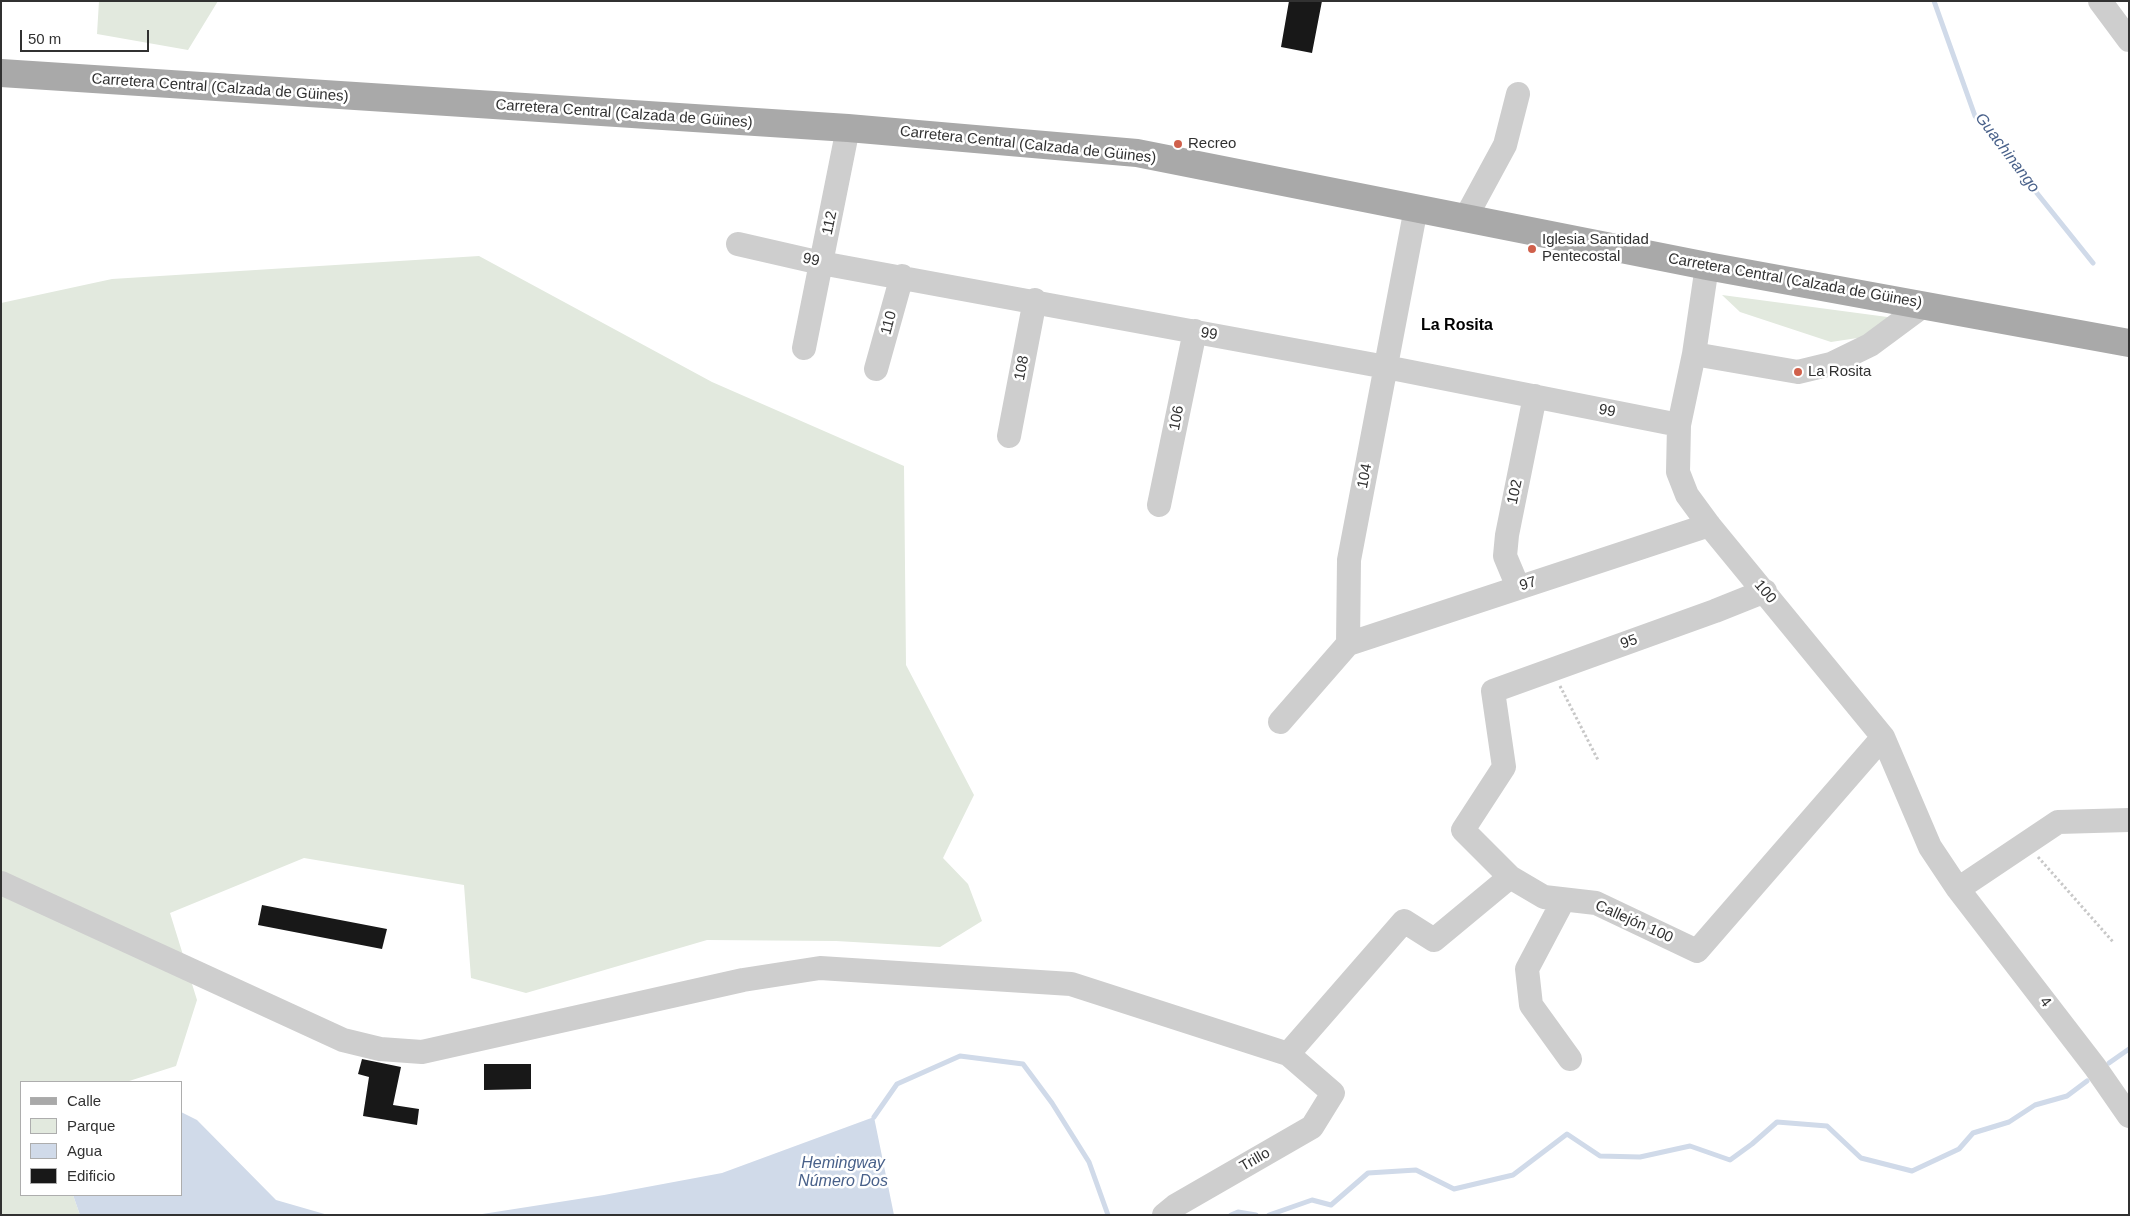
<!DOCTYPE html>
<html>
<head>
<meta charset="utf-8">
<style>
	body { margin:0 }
	#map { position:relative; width:2130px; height:1216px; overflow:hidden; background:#fff; font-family:Arial,sans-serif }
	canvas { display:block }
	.frame { position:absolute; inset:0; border:2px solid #313131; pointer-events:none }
	.legend { position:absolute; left:20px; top:1081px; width:162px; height:115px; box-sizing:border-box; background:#fff; border:1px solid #adadad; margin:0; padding:6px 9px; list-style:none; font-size:15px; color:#313131 }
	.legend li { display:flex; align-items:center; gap:10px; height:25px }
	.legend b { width:25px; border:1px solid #adadad }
	.scale { position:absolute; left:20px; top:30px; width:129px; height:22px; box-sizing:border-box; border:2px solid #313131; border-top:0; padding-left:6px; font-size:15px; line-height:18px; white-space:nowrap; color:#313131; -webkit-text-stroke:4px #fff; paint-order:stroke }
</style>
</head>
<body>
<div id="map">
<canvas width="2130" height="1216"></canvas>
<div class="frame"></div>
<ul class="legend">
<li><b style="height:6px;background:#a9a9a9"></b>Calle</li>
<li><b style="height:14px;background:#e2e9de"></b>Parque</li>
<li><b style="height:14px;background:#d0dae9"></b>Agua</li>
<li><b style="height:14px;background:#181818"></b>Edificio</li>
</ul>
<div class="scale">50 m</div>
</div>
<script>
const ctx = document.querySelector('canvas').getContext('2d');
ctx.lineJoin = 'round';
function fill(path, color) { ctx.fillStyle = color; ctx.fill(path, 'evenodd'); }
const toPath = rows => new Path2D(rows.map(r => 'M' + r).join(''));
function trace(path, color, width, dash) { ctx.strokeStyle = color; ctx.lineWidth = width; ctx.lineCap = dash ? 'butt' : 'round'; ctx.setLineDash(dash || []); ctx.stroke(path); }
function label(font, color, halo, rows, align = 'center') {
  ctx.font = font + ' Arial,sans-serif'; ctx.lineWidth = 5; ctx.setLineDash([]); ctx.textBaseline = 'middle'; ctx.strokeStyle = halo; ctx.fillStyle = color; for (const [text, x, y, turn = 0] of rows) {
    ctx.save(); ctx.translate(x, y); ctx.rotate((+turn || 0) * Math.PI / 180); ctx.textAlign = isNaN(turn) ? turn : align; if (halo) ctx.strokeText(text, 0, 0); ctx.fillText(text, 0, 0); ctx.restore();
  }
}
fill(toPath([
	[99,1,218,1,188,50,97,34],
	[479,256,712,382,904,466,906,665,974,795,943,858,968,884,982,921,940,947,836,941,707,940,526,993,471,978,464,885,304,858,170,913,197,1000,176,1066,126,1082,21,1082,21,1195,73,1195,80,1215,1,1215,1,303,112,279],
	[1722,295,1895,318,1864,337,1831,342,1740,312]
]), '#e2e9de');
fill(toPath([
	[181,1112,197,1120,276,1200,328,1215,80,1215,73,1195,181,1195],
	[874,1117,894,1215,476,1215,604,1195,722,1173]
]), '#d0dae9');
trace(toPath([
	[1934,1,1975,116,2093,263],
	[2109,1063,2129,1049],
	[874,1117,897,1084,960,1056,1023,1064,1052,1103,1089,1162,1108,1215],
	[1231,1215,1238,1212,1256,1215],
	[1269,1215,1312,1200,1331,1205,1368,1173,1416,1170,1454,1189,1513,1175,1567,1134,1600,1156,1640,1157,1690,1146,1730,1160,1752,1144,1777,1122,1827,1126,1861,1158,1912,1171,1959,1149,1973,1133,2009,1122,2035,1105,2067,1096,2087,1081]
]), '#d0dae9', 5);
fill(toPath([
	[1289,1,1322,1,1312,53,1281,47],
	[262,905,387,929,382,949,258,925],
	[362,1059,401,1067,393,1105,419,1109,417,1125,363,1116,369,1077,358,1074],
	[484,1064,531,1064,531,1089,484,1090]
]), '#181818');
trace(toPath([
	[1560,686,1598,760],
	[2038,857,2114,943]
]), '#c8c8c8', 3, [2.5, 2.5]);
trace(toPath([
	[2100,1,2129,40],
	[1466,217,1505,145,1518,94],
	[738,244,821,263,1386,367,1679,425],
	[1707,266,1694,354,1679,425,1678,472,1687,495,1709,525,1883,737,1930,847,1958,889,2095,1067,2129,1116],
	[804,348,848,128],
	[1694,354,1798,372,1831,364,1870,345,1924,305],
	[876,369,902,276],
	[1009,436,1035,300],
	[1159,505,1195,331],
	[1518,587,1505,556,1507,535,1535,396],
	[1765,591,1715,611,1493,691,1504,767,1463,830,1510,877,1544,897,1596,903,1697,951,1883,737],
	[1348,644,1709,525],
	[1280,722,1348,644,1349,560,1416,208],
	[1,883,343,1040,380,1049,422,1052,743,980,820,968,1071,984,1288,1054,1333,1093,1312,1127,1175,1206,1164,1215],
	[1958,889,2058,822,2129,820],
	[1563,901,1527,969,1531,1005,1570,1059],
	[1288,1054,1404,921,1434,940,1510,877]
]), '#cecece', 24);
trace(toPath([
	[1,73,848,128,1137,153,1707,266,2129,343]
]), '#a9a9a9', 28);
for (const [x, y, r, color] of [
	[1178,144,5,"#d0604b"],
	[1532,249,5,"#d0604b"],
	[1798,372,5,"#d0604b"]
]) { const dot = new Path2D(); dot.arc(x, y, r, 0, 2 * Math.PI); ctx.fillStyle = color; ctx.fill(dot); trace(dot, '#fff', 2); }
label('15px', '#313131', '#fff', [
	["Carretera Central (Calzada de Güines)",220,88,4],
	["Carretera Central (Calzada de Güines)",624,114,4],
	["Carretera Central (Calzada de Güines)",1028,145,6],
	["112",830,223,-78],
	["99",811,260,12],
	["Carretera Central (Calzada de Güines)",1795,281,10],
	["110",889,323,-75],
	["99",1209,334,10],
	["108",1022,368,-79],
	["99",1607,411,11],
	["106",1177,418,-79],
	["104",1365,476,-79],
	["102",1515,492,-78],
	["97",1528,584,-17],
	["100",1765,592,50],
	["95",1629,642,-20],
	["Callejón 100",1634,922,24],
	["4",2045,1002,53],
	["Trillo",1255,1160,-30]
]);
label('15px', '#313131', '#fff', [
	["Recreo",1188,144],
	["Iglesia Santidad",1542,240],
	["Pentecostal",1542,257],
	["La Rosita",1808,372]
], 'left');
label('italic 16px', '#49618a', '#fff', [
	["Guachinango",2007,153,53],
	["Hemingway",843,1164],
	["Número Dos",843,1182]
]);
label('bold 16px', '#000', '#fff', [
	["La Rosita",1457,326]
]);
</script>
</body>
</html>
